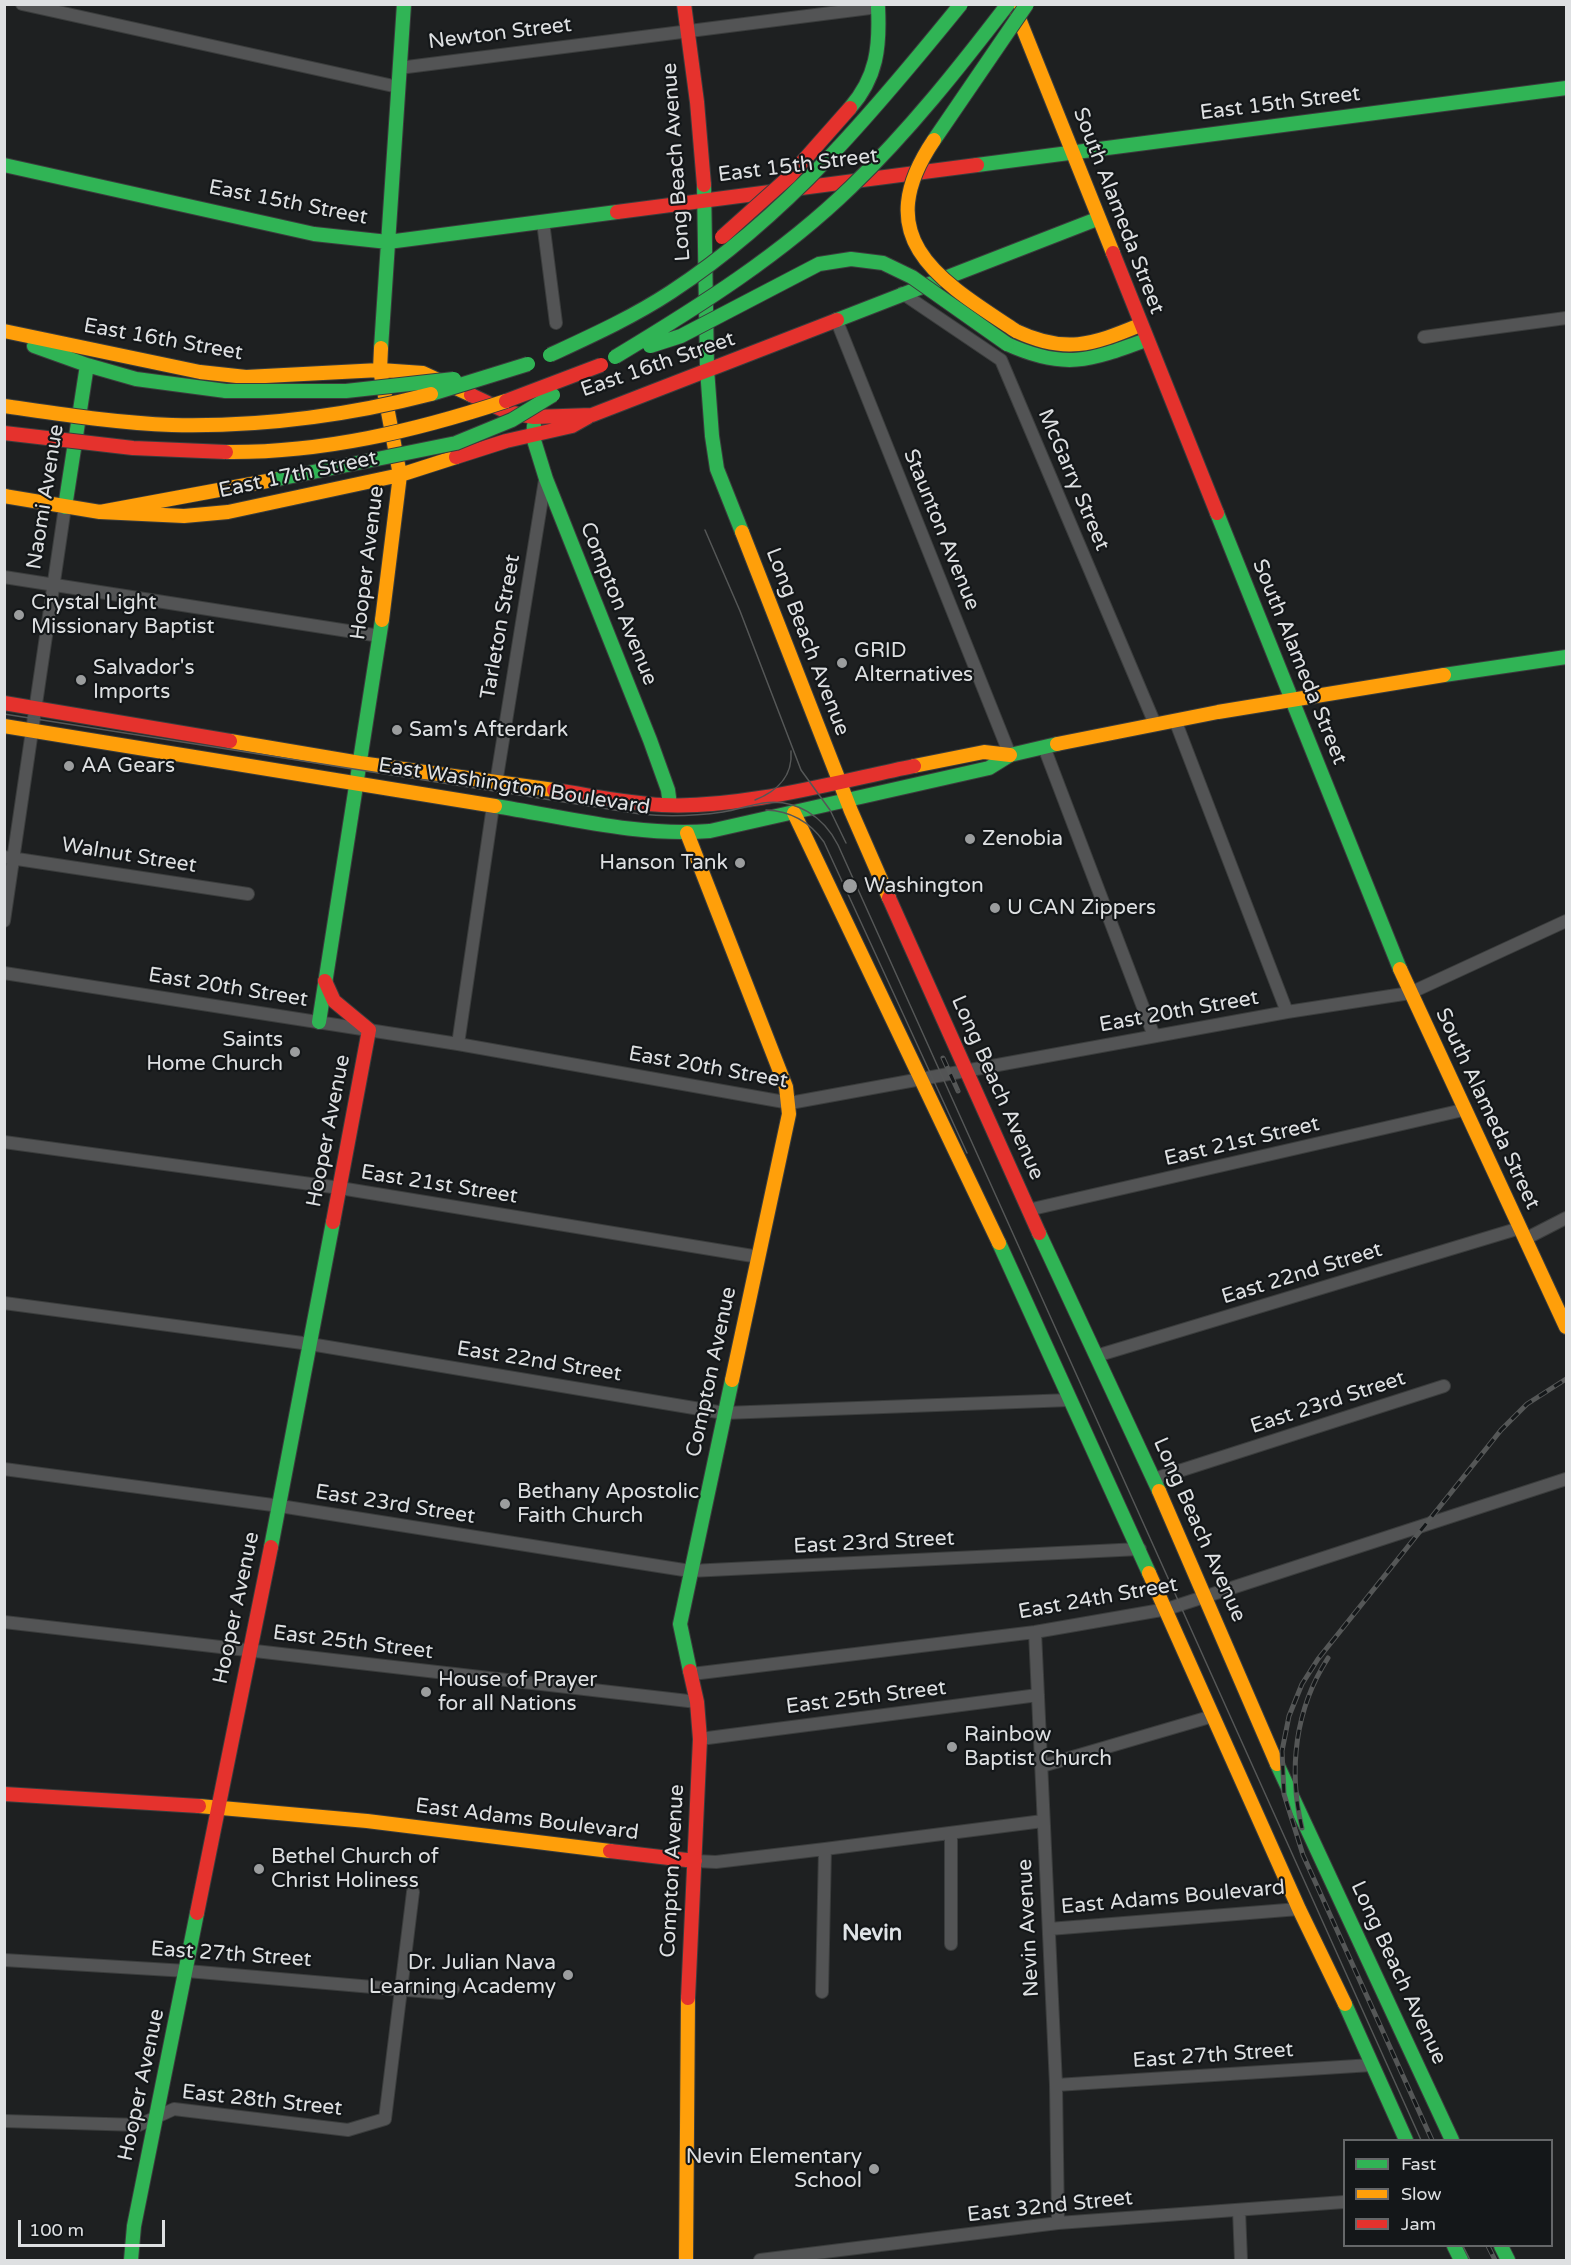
<!DOCTYPE html>
<style>
body{margin:0}
#map{position:relative;width:1571px;height:2265px;overflow:hidden;background:#1e2021;font-family:"Varela Round",sans-serif}
canvas{display:block}
.frame{position:absolute;inset:0;border:6px solid #dee0e2;pointer-events:none}
.legend{position:absolute;left:1343px;top:2139px;width:210px;height:108px;box-sizing:border-box;background:#141719;border:2px solid #656769;margin:0;padding:8px 10px;list-style:none;font-size:18px;color:#dee0e2}
.legend li{display:flex;align-items:center;gap:12px;height:30px}
.legend b{width:30px;border:2px solid #656769}
.scale{position:absolute;left:18px;top:2220px;width:147px;height:27px;box-sizing:border-box;border:3px solid #dee0e2;border-top:0;padding-left:8px;font-size:18px;line-height:21px;white-space:nowrap;color:#dee0e2;-webkit-text-stroke:4px #141719;paint-order:stroke}
</style>
<div id="map">
<canvas width="1571" height="2265"></canvas>
<div class="frame"></div>
<ul class="legend">
<li><b style="height:8px;background:#30b455"></b>Fast</li>
<li><b style="height:8px;background:#ff9f0a"></b>Slow</li>
<li><b style="height:8px;background:#e5322d"></b>Jam</li>
</ul>
<div class="scale">100 m</div>
</div>
<script>
const c = document.querySelector('canvas').getContext('2d');
c.lineJoin = 'round';
function strokePath(path, color, width, dash) { c.strokeStyle = color; c.lineWidth = width; c.lineCap = dash ? 'butt' : 'round'; c.setLineDash(dash || []); c.stroke(path); }
function drawText(font, color, halo, rows, align = 'center') {
  c.font = font + ' "Varela Round",sans-serif'; c.lineWidth = 4.5; c.setLineDash([]); c.textBaseline = 'middle'; c.strokeStyle = halo; c.fillStyle = color; for (const [text, x, y, turn = 0] of rows) {
    c.save(); c.translate(x, y); c.rotate((+turn || 0) * Math.PI / 180); c.textAlign = isNaN(turn) ? turn : align; if (halo) c.strokeText(text, 0, 0); c.fillText(text, 0, 0); c.restore();
  }
}
const street = new Path2D(`
 M22,4L398,87
 M399,68L878,7
 M543,222L556,323
 M902,293L1001,360L1155,724
 M836,319L1010,755
 M1424,337L1566,318
 M4,577L380,636
 M1175,720L1287,1012
 M1044,747L1154,1036
 M496,783L545,480
 M4,857L248,894
 M4,921L65,507
 M4,973L458,1044L790,1103L1287,1012L1410,993L1566,921
 M458,1044L493,806
 M4,1142L340,1188L759,1257
 M1028,1210L1463,1110
 M1525,1239L1566,1218
 M4,1303L310,1344L724,1413L1070,1400
 M1096,1356L1520,1228
 M4,1469L280,1506L690,1571L1140,1549
 M1154,1479L1444,1386
 M4,1622L697,1702
 M1035,1632L1056,2085L1058,2223
 M692,1674L1035,1632L1167,1609L1566,1479
 M700,1739L1038,1695
 M1042,1766L1213,1716
 M951,1833V1944
 M695,1861L716,1862L825,1849L1043,1821
 M1049,1929L1299,1909
 M4,1960L187,1971L442,1993L453,1989
 M822,1992L825,1849
 M1056,2085L1372,2065
 M4,2121L139,2125L174,2109L348,2130L385,2119L413,1892
 M1239,2210L1241,2260
 M760,2260L1058,2223L1344,2202`);
const fast = new Path2D(`
 M850,108C877,77 880,47 878,7
 M4,165L314,234L388,242L617,212
 M977,165L1566,88
 M704,185L707,369L712,436L717,469L742,532
 M837,320L1097,219
 M1007,344C1064,370 1089,361 1146,340
 M34,346L87,365L65,507
 M381,348L404,4
 M87,365L136,379L226,391
 M534,426L533,437L546,479L650,740L668,790L670,805
 M1217,513L1400,969
 M1444,675L1566,657
 M495,806C565,817 639,837 710,831L989,768L1010,755L1057,744
 M319,1022L382,620
 M1039,1233L1159,1491
 M999,1243L1149,1573
 M271,1547L333,1222
 M690,1671L680,1624L732,1380
 M1277,1764L1452,2140
 M1345,2004L1406,2140
 M1454,2246L1461,2260
 M1501,2246L1508,2260
 M131,2260L134,2226L197,1913`);
const slow = new Path2D(`
 M1014,6L1113,253
 M4,331L200,372L246,377L380,370L423,373L471,395
 M1016,331C1065,354 1092,345 1140,325
 M381,348L380,370L400,475L382,620
 M4,496L100,512L184,516L228,512L400,475L456,457
 M4,496H6
 M100,512L278,479
 M742,532L851,811L889,898
 M4,726L495,806
 M230,741L360,763L554,790
 M1057,744L1218,712L1444,675
 M914,766L984,752L1010,755
 M794,813L999,1243
 M687,833L786,1087L789,1114L732,1380
 M1400,969L1566,1327
 M1159,1491L1277,1764
 M1149,1573L1299,1909L1345,2004
 M199,1806L367,1821L610,1851
 M686,2260L688,1998`);
const jam = new Path2D(`
 M684,4L697,102L704,185
 M617,212L977,165
 M1113,253L1217,513
 M471,395L507,412L534,417L592,415L837,320
 M456,457L506,441L572,426L588,417
 M4,703L230,741
 M554,790C589,795 626,803 662,805C741,809 836,782 914,766
 M889,898L1039,1233
 M325,981L334,1001L369,1030L333,1222
 M4,1794L199,1806
 M610,1851L695,1861
 M197,1913L271,1547
 M688,1998L700,1739L697,1702L690,1671`);
strokePath(street, '#3b3d3d', 14);
strokePath(fast, '#3b3d3d', 16);
strokePath(slow, '#3b3d3d', 16);
strokePath(jam, '#3b3d3d', 16);
strokePath(street, '#535455', 12);
strokePath(fast, '#30b455', 14);
strokePath(slow, '#ff9f0a', 14);
strokePath(jam, '#e5322d', 14);
strokePath(new Path2D(`
 M705,530L740,611L801,770L830,810L846,843
 M4,714L640,814C667,817 695,816 723,812C736,810 750,805 763,803C796,798 824,817 838,845L1421,2140
 M755,800C777,791 793,777 791,751
 M766,810C791,811 810,822 824,842L967,1153
 M1463,2246L1470,2260`), '#555757', 1.5);
const rail = new Path2D(`
 M943,1058L958,1091
 M1302,1828C1288,1770 1295,1709 1328,1658
 M1432,2140L1303,1855L1284,1794L1282,1751L1289,1716L1302,1684L1318,1659L1501,1430L1527,1404L1566,1379
 M1488,2246L1495,2260`);
strokePath(rail, '#555757', 5);
strokePath(rail, '#141719', 3, [9]);
const fastBridge = new Path2D(`
 M934,140L1027,4
 M650,346L681,336L819,264L851,259L883,263L912,277L1007,344
 M550,355C591,336 633,317 671,292C787,216 875,110 961,4
 M615,357C698,307 781,255 851,187C909,131 959,68 1008,4
 M226,391H346L454,379
 M431,394L528,364
 M278,479L456,443L512,420L553,395`);
const slowBridge = new Path2D(`
 M934,140C867,239 940,281 1016,331
 M4,406C60,414 116,423 172,425C260,427 346,416 431,394
 M226,452C322,453 415,431 506,401`);
const jamBridge = new Path2D(`
 M722,237L789,177L850,108
 M506,401L601,365
 M4,433L133,448L226,452`);
strokePath(fastBridge, '#3b3d3d', 16, []);
strokePath(slowBridge, '#3b3d3d', 16, []);
strokePath(jamBridge, '#3b3d3d', 16, []);
strokePath(fastBridge, '#30b455', 14);
strokePath(slowBridge, '#ff9f0a', 14);
strokePath(jamBridge, '#e5322d', 14);
for (const [x, y, r, color] of [
 [19,615,6,"#9b9d9e"],
 [842,663,6,"#9b9d9e"],
 [81,680,6,"#9b9d9e"],
 [397,730,6,"#9b9d9e"],
 [69,766,6,"#9b9d9e"],
 [970,839,6,"#9b9d9e"],
 [740,863,6,"#9b9d9e"],
 [850,886,8,"#9b9d9e"],
 [995,908,6,"#9b9d9e"],
 [295,1052,6,"#9b9d9e"],
 [505,1504,6,"#9b9d9e"],
 [426,1692,6,"#9b9d9e"],
 [952,1747,6,"#9b9d9e"],
 [259,1869,6,"#9b9d9e"],
 [568,1975,6,"#9b9d9e"],
 [874,2169,6,"#9b9d9e"]
]) { const dot = new Path2D(); dot.arc(x, y, r, 0, 2 * Math.PI); c.fillStyle = color; c.fill(dot); strokePath(dot, '#141719', 2); }
drawText('21px', '#dee0e2', '#141719', [
 ["Newton Street",500,34,-7],
 ["East 15th Street",1280,104,-7],
 ["Long Beach Avenue",677,162,-94],
 ["East 15th Street",798,166,-7],
 ["East 15th Street",288,203,11],
 ["South Alameda Street",1118,211,69],
 ["East 16th Street",163,340,10],
 ["East 16th Street",658,365,-19],
 ["East 17th Street",298,475,-12],
 ["McGarry Street",1073,480,67],
 ["Naomi Avenue",46,497,-81],
 ["Staunton Avenue",941,530,68],
 ["Hooper Avenue",368,563,-83],
 ["Compton Avenue",618,604,68],
 ["Tarleton Street",501,627,-80],
 ["Long Beach Avenue",807,642,69],
 ["South Alameda Street",1299,662,68],
 ["East Washington Boulevard",514,787,9],
 ["Walnut Street",129,856,9],
 ["East 20th Street",228,988,9],
 ["East 20th Street",1179,1012,-10],
 ["East 20th Street",708,1068,10],
 ["Long Beach Avenue",997,1088,66],
 ["South Alameda Street",1487,1109,65],
 ["Hooper Avenue",329,1131,-79],
 ["East 21st Street",1242,1142,-13],
 ["East 21st Street",439,1185,9],
 ["East 22nd Street",1302,1274,-17],
 ["East 22nd Street",539,1362,9],
 ["Compton Avenue",712,1372,-78],
 ["East 23rd Street",1328,1403,-18],
 ["East 23rd Street",395,1505,9],
 ["Long Beach Avenue",1199,1530,66],
 ["East 23rd Street",874,1543,-3],
 ["East 24th Street",1098,1599,-10],
 ["Hooper Avenue",237,1608,-78],
 ["East 25th Street",353,1643,7],
 ["East 25th Street",866,1698,-7],
 ["East Adams Boulevard",527,1820,7],
 ["Compton Avenue",673,1871,-87],
 ["East Adams Boulevard",1173,1898,-5],
 ["Nevin Avenue",1029,1928,-93],
 ["East 27th Street",231,1955,4],
 ["Long Beach Avenue",1398,1973,65],
 ["East 27th Street",1213,2056,-4],
 ["Hooper Avenue",142,2085,-78],
 ["East 28th Street",262,2101,6],
 ["East 32nd Street",1050,2207,-6]
]);
drawText('21px', '#dee0e2', '#141719', [
 ["Crystal Light",31,603],
 ["Missionary Baptist",31,627],
 ["GRID",854,651],
 ["Alternatives",854,675],
 ["Salvador's",93,668],
 ["Imports",93,692],
 ["Sam's Afterdark",409,730],
 ["AA Gears",81,766],
 ["Zenobia",982,839],
 ["Hanson Tank",728,863,"right"],
 ["Washington",864,886],
 ["U CAN Zippers",1007,908],
 ["Saints",283,1040,"right"],
 ["Home Church",283,1064,"right"],
 ["Bethany Apostolic",517,1492],
 ["Faith Church",517,1516],
 ["House of Prayer",438,1680],
 ["for all Nations",438,1704],
 ["Rainbow",964,1735],
 ["Baptist Church",964,1759],
 ["Bethel Church of",271,1857],
 ["Christ Holiness",271,1881],
 ["Dr. Julian Nava",556,1963,"right"],
 ["Learning Academy",556,1987,"right"],
 ["Nevin Elementary",862,2157,"right"],
 ["School",862,2181,"right"]
], 'left');
drawText('bold 22px', '#dfe3e6', '#141719', [
 ["Nevin",872,1934]
]);
</script>
